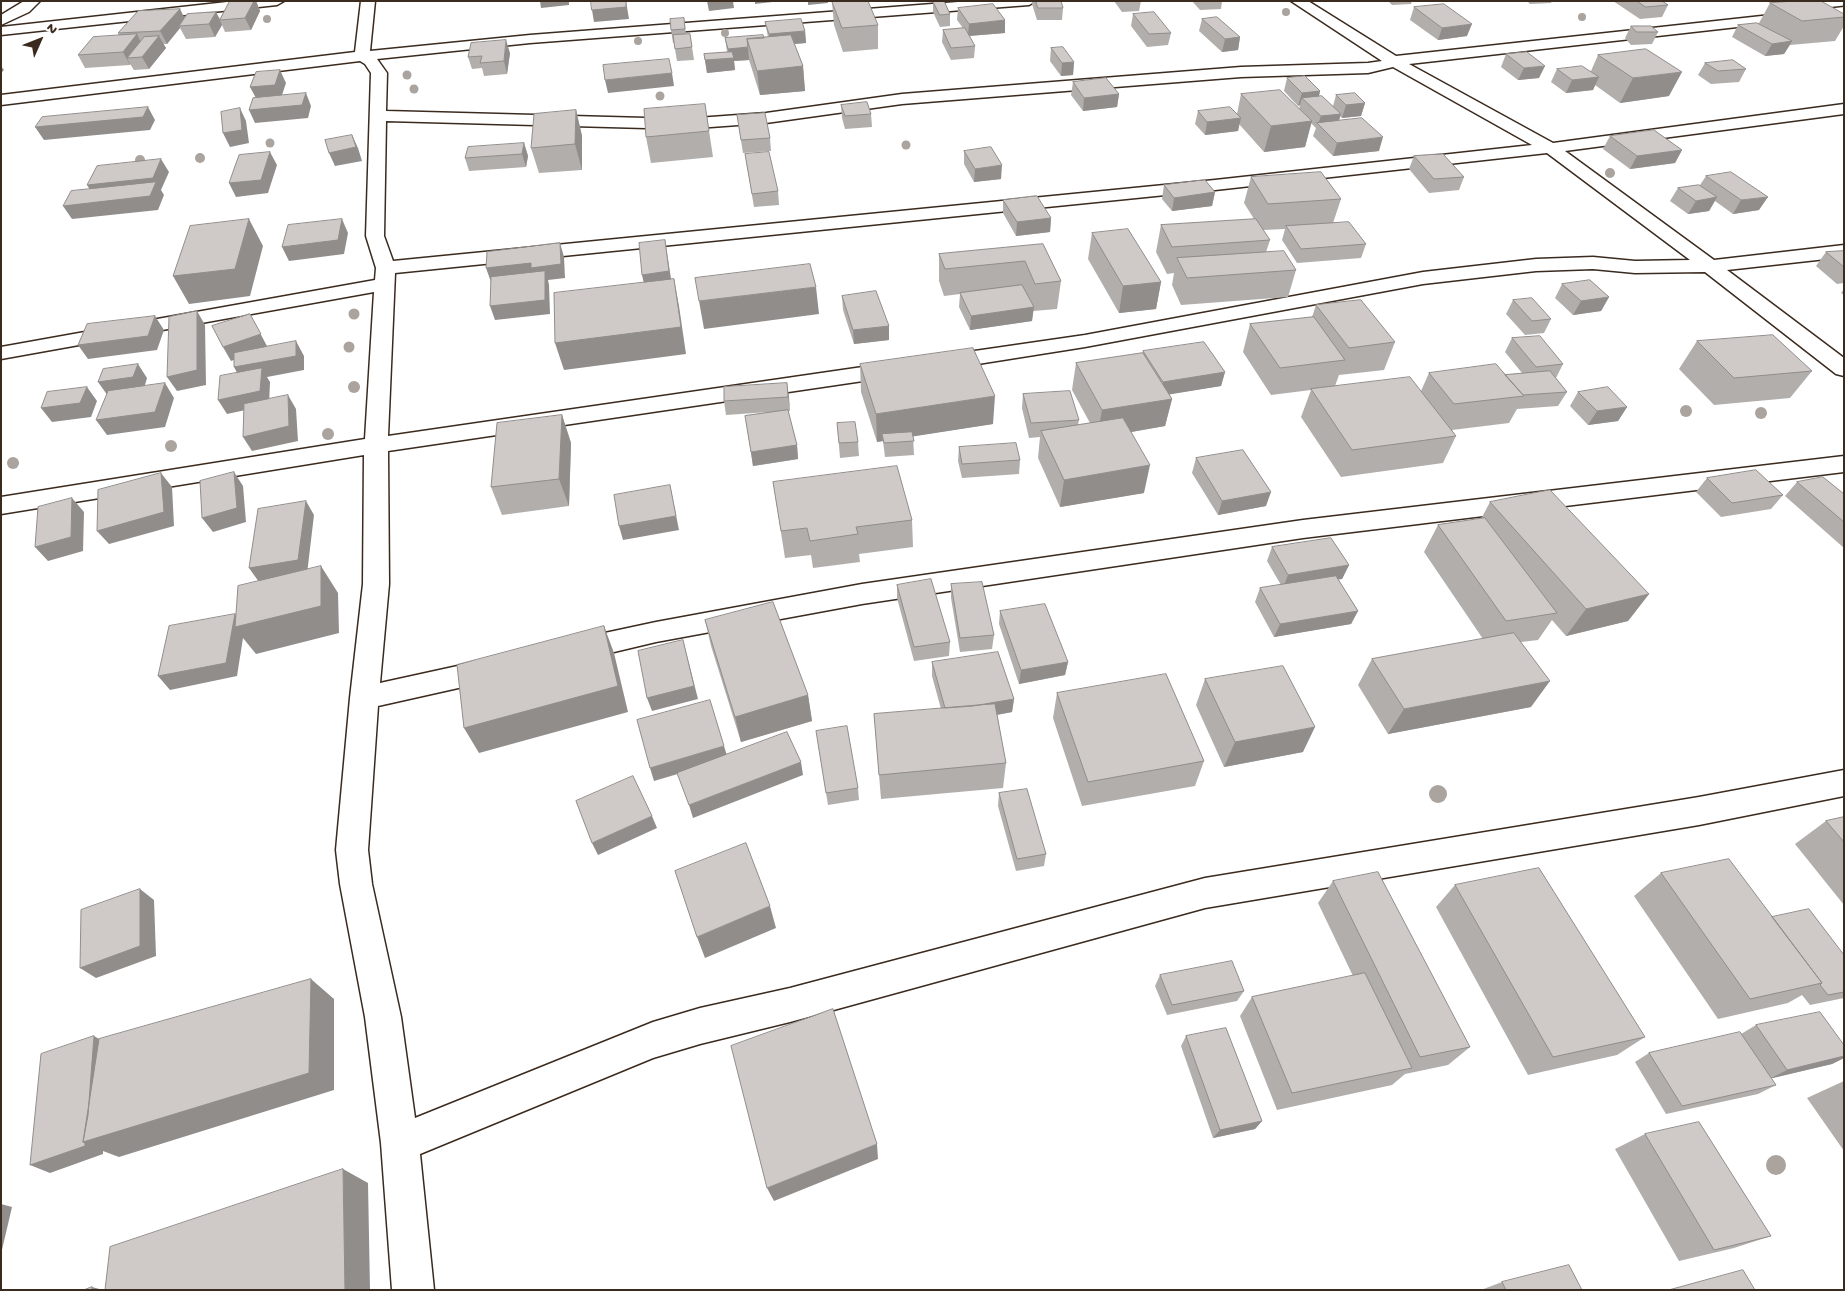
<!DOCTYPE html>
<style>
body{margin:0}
#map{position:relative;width:1845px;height:1291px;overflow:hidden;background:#fff;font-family:"Gochi Hand",sans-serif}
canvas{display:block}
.frame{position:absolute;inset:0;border:2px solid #3b2a1e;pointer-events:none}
.north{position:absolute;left:15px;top:15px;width:50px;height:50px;-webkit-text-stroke:4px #fff;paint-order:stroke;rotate:46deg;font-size:14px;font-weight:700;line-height:20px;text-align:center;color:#3b2a1e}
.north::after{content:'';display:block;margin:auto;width:18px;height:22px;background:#3b2a1e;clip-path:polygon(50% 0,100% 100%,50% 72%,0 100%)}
</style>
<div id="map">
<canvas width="1845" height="1291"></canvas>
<div class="frame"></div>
<div class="north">N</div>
</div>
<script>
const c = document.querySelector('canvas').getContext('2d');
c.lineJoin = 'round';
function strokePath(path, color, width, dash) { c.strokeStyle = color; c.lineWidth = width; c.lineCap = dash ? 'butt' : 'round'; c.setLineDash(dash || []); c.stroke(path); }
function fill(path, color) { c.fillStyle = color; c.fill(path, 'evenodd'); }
const street = new Path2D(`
 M24,1H40L29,12L1,25V15Z
 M236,1H284L277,5L1,35V27Z
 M361,1H375L370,51L530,35L971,1H1036L1029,5L530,43L377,59L387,73L386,111L683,119L766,113L902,94L1241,67L1368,63L1382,61L1291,1H1308L1396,56L1844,7V15L1409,64L1553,143L1844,104V114L1565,151L1714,260L1844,245V257L1727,270L1844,358V376L1836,374L1705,272L1635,273L1593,269L1536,271L1423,284L1085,347L940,370L932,368L929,363L932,358L940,356L1085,335L1423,272L1536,259L1593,257L1635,261L1690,260L1547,153L1215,190L395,273L388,436L897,362L905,364L908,369L905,374L897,376L388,451L389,584L380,683L494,658L504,661L508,669L504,677L494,680L378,706L368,850L372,884L401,1017L415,1118L653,1022L700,1008L790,988L1205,878L1699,797L1844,770V796L1699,825L1205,908L790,1022L700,1044L653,1058L420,1154L434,1290H392L381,1143L365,1017L340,884L336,850L350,698L363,584L364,455L1,514V497L365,439L374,292L1,359V347L375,280L376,268L366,236L371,73L365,64L360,61L1,105V95L355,52ZM1393,67L1532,145L1215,180L393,261L384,236L386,121L683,129L766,123L902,104L1241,77L1368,73Z
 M1844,456V472L1303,538L862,604L656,642L572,662L562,659L558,651L562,643L572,640L656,622L862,584L1303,520Z`);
strokePath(street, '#3b2a1e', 3);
fill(street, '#fff');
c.fillStyle = '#aaa39e';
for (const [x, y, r] of [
 [1286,12,4],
 [1582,17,4],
 [267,19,4],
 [725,33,4],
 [638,41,4],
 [407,75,4.5],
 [414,89,4.5],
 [660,96,4.5],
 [270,143,4.5],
 [906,145,4.5],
 [200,158,5],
 [140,160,5],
 [1610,173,5],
 [354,314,5.5],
 [349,347,5.5],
 [354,387,6],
 [1686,411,6],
 [1761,413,6],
 [328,434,6],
 [171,446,6],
 [13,463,6],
 [1438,794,9],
 [1776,1165,10]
]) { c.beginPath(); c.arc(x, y, r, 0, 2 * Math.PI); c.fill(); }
fill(new Path2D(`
 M230,1H256L260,11L251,30L225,32L222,25L215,37L186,39L180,28L167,44H163L166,48L149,69L134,70L130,64V65L85,68L78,55L119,35L118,33L180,9L184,18L216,12L220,19Z
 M933,1H944L950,14V26L940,27L933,12Z
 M1032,1H1061L1063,8L1062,20H1037L1032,4Z
 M1114,1H1141L1139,11L1122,12Z
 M1192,1H1222L1221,9L1200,10Z
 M1388,1H1412L1411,4L1392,5Z
 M1527,1H1552L1551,3L1530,4Z
 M1613,1H1662L1668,5L1662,17L1640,19Z
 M832,2L878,25V49L843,52L834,25Z
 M1770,3L1844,14V26L1835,41L1790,45L1784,54L1765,56L1732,37L1738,25L1759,23Z
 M1414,7L1467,36L1438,40L1410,20Z
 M958,8L1005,33L969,36L975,46L974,58L951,60L942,42L943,30L963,28L957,20Z
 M1133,14L1171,33L1168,45L1147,47L1131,26Z
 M684,18L686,34H690L694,60L677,61L674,43H673L671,30Z
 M1202,19L1240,37L1238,50L1222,52L1199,31Z
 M765,22L805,31L806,43L794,44L803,66L805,91L760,95L750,63L749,60L734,61L735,70L707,73L704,54L727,52L725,38L768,37Z
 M1631,26L1658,32L1652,44L1631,45L1625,38Z
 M1051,48L1074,62L1073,75L1061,76L1050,61Z
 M510,53L507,74L484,76L482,68L472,69L468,57Z
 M1506,54L1539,78L1518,80L1501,67Z
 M1598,55L1669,96L1620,103L1595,85L1593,90L1566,93L1551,82L1557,69L1591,71Z
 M1705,63L1746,69L1739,82L1711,84L1698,75Z
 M1287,78L1320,91L1319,96L1333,106L1336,95L1365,103L1361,116L1342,118L1340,116L1339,120L1379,151L1333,156L1313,136L1316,128L1311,123L1305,147L1264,152L1239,124L1238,131L1205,135L1195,124L1198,111L1237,114L1241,94L1299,109L1300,105L1298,106L1284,91Z
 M1073,82L1119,94L1117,107L1083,111L1071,95Z
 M705,104L713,157L651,163L646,137Z
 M841,105L871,114L872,127L845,129L842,118Z
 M576,110L582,136V170L539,173L531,148Z
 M737,115L770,138L771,151L743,153Z
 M1610,136L1682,150L1675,163L1630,169L1603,149Z
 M524,143L528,156L526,167L469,171L465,158Z
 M964,151L1001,179L974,182L964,164Z
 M745,154L778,191L779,205L754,207Z
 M1414,156L1464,177L1459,190L1429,193L1409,169Z
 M1706,176L1759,210L1733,214L1715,201L1709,211L1688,214L1670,201L1678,188L1700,185Z
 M1251,177L1341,199L1333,223L1366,244L1361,258L1297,263L1282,240L1285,229L1263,230L1270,240L1266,252L1296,270L1288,297L1181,305L1172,285L1174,273L1167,274L1156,252L1161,225L1254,219L1244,203Z
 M1164,185L1215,192L1212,206L1172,211L1162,199Z
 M1003,200L1051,218L1050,232L1016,236L1003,213Z
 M1092,233L1161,282L1156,309L1119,313L1088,259Z
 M1043,244L1061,281L1057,309L1033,311L1032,321L970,330L959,307L960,294L944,296L939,281V254Z
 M1844,251V283L1837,284L1816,266L1826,252Z
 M1562,284L1609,297L1601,311L1573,315L1555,298Z
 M1844,289V295L1841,293Z
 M842,296L889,326V340L854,344L843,310Z
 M1513,300L1551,319L1544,333L1525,335L1506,314Z
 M1316,305L1395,342L1384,370L1339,375L1335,386L1421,391L1429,373L1505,375L1522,373L1505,352L1512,338L1563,364L1556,378L1567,392L1558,406L1517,409L1509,423L1452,430L1456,436L1443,463L1341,477L1301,417L1311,390L1271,395L1243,352L1250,324L1312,317Z
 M1697,341L1812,371L1790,398L1714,405L1679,369Z
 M1143,351L1225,372L1221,386L1169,394L1172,399L1165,426L1131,432L1144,493L1060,507L1038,458L1040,437L1029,438L1022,408L1023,394L1079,420L1078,425L1090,423L1072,390L1076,363L1143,353Z
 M860,364L993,424L913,436L914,455L885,457L883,441L877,442L861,392Z
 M787,383L790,411H788L797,445L798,459L753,466L745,416L769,412L726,415L724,401Z
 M1578,392L1627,407L1618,421L1588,425L1570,406Z
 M562,415L571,443L569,506L502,515L491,487Z
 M837,423L858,442L859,456L840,458Z
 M959,447L1020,460L1019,474L962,478L958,461Z
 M1196,458L1266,506L1218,515L1192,473Z
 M1707,478L1783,495L1771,509L1721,517L1696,492Z
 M773,482L912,520L913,547L859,554L860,562L813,568L811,555L785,558Z
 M1797,482L1844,494V548L1785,496Z
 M1490,502L1649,594L1628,621L1566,636L1552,620L1538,640L1521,642L1531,707L1388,734L1358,685L1372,659L1483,639L1424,552L1438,525L1481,519Z
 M1272,547L1349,565L1342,579H1338L1358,611L1351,624L1274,637L1255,602L1260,588L1281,585L1267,561Z
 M951,584L994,635L992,649L960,652L951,598Z
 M897,585L950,642L949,656L914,661L897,598Z
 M1000,611L1068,662L1065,675L1019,684L999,624Z
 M705,620L808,695L812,721L741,742L711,646Z
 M932,662L1014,699L1012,712L997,715L1006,763L1003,788L881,799L874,714L941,709L932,676Z
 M1205,679L1303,752L1224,767L1196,705Z
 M1057,693L1204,761L1195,786L1082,806L1053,718Z
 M818,744L858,788L859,800L828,805Z
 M999,793L1046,854L1044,866L1016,871L998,806Z
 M1844,817V905L1795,844L1826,821Z
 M1661,873L1772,917L1844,955V998L1810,1005L1802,995L1788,1003L1718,1019L1634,896Z
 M1333,881L1470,1047L1448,1065L1405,1074L1392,1085L1277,1110L1240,1016L1252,997L1353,976L1318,903Z
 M1455,885L1645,1037L1617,1055L1528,1075L1436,907Z
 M1160,975L1244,991L1237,1001L1167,1015L1155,986Z
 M1756,1025L1844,1045V1058L1832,1064L1771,1078L1776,1085L1758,1094L1666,1114L1635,1062L1649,1053L1741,1034Z
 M1186,1036L1262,1121L1255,1129L1213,1138L1181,1046Z
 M1844,1081V1151L1807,1098Z
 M1645,1134L1771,1236L1734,1248L1679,1261L1615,1149Z
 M1502,1282L1582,1290H1481Z`), '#b2aeab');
fill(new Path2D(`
 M254,1H256L260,11L251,30L245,18Z
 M540,1H569V5L541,8Z
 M626,1L629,19L594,22L592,10Z
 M707,1H733L734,8L709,11Z
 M755,1H781L755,4Z
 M808,1H828V3L808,5Z
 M180,9L186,21L179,26L180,28L167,44L160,31Z
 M216,12L222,25L215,37L209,24Z
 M1005,20V33L968,36L969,24Z
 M1472,24L1467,36L1438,40L1442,28Z
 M805,31L806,43L770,46L769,34Z
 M137,34L143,47L127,58L130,64V65L123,52Z
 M159,36L166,48L149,69L142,57Z
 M1240,37L1238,50L1222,52L1225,39Z
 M506,40L510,53L507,74L504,61Z
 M1792,41L1784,54L1765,56L1772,44Z
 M748,47L749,60L734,61L735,70L707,73L705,60L729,58L728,49Z
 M1074,62L1073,75L1061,76L1062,63Z
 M1,66L4,70L1,73Z
 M803,66L805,91L760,95L757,71Z
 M1545,66L1539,78L1518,80L1524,68Z
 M280,70L286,83L281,98L257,100L250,87Z
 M1682,72L1669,96L1620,103L1633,78Z
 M672,73L674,86L608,93L605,80Z
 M1599,77L1593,90L1566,93L1572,80Z
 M1320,91L1317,104L1302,98L1300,105L1298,106L1302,93Z
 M306,93L311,106L308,118L255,123L249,110Z
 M1119,94L1117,107L1083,111L1084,98Z
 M1365,103L1361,116L1342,118L1346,105Z
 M148,107L155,120L150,130L44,140L35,127Z
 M240,108L246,121L249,143L230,147L223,133Z
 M576,110L582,136V170L575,144Z
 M1341,114L1337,127L1318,124L1321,116Z
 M1241,118L1238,131L1205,135L1207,122Z
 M1312,121L1305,147L1264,152L1271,126Z
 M352,135L358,148L362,161L335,166L329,153Z
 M1383,137L1379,151L1333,156L1337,143Z
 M524,143L528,156L526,167L522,154Z
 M1682,150L1675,163L1630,169L1637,156Z
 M270,152L277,165L268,193L236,197L229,183Z
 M161,159L169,172L161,190L164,195L158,210L72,219L63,206L96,199L87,185Z
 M1002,165L1001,179L974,182L975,169Z
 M1215,192L1212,206L1172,211L1174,198Z
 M1717,197L1709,211L1688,214L1696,201Z
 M1768,197L1759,210L1733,214L1741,200Z
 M1051,218L1050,232L1016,236L1017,222Z
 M249,219L263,246L250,296L189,304L173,276Z
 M342,219L348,233L344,254L289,261L282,247Z
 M665,240L672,285L645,288L642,275Z
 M560,243L564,257L565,278L548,280L549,285L550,314L495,320L490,306L534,277L491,282L486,268Z
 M674,279L679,306L686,354L564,370L555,343Z
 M1161,282L1156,309L1119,313L1123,286Z
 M816,287L819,314L704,329L699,301Z
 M1609,297L1601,311L1573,315L1581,301Z
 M1034,307L1032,321L970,330L971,316Z
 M197,311L205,325L206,385L177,391L167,377Z
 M250,314L268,348L231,361L223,347Z
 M155,316L164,330L157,350L88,359L78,345Z
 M889,326V340L854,344L853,330Z
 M296,341L304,356V370L267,377L270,382L269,405L227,414L218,400L242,382L234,367Z
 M138,364L147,378L143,392L108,396L98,382Z
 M1225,372L1221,386L1160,396L1163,382Z
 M165,383L174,398L165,427L107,435L96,420Z
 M787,383L789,397L790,411L788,397Z
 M87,387L97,401L91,417L52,422L41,408Z
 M288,395L296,409L298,441L252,451L243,437Z
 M995,396L993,424L884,441L882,434L883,441L877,442L876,414Z
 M1172,399L1165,426L1097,438L1102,410Z
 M1627,407L1618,421L1588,425L1597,411Z
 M562,415L571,443L569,506L559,479Z
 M797,445L798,459L753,466L751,452Z
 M1150,465L1144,493L1060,507L1064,480Z
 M234,472L243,486L246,522L213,532L202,518Z
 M161,473L172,487L174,526L109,544L97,531Z
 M670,485L679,530L623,540L619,526Z
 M1271,492L1266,506L1218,515L1222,501Z
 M72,498L84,512L83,551L48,561L35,547Z
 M306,501L314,515L307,574L259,582L249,568Z
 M1349,565L1342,579L1283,588L1288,575Z
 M321,566L338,593L339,633L256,654L243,638L237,676L170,690L158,676L235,614L244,625Z
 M1649,594L1628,621L1566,636L1586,609Z
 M1358,611L1351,624L1274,637L1280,624Z
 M604,626L614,653L628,712L479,753L464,728Z
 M683,640L698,699L652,711L647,698Z
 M1068,662L1065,675L1019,684L1021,670Z
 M1550,681L1531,707L1388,734L1404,709Z
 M808,695L812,721L741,742L735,717Z
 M1014,699L1012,712L945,724L946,711Z
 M1315,727L1303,752L1224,767L1235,742Z
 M724,746L728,759L654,781L650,768Z
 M801,762L803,775L693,818L689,805Z
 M652,816L657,828L598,855L592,843Z
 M140,889L154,900L156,956L96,978L80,968Z
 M770,906L776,928L705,958L697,937Z
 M311,979L334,999V1090L119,1157L103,1151V1154L50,1173L30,1165L83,1142L94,1036L111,1046Z
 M1844,1056V1058L1832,1064L1769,1079L1787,1070Z
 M1262,1121L1255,1129L1213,1138L1220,1130Z
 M877,1144L878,1159L774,1201L767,1188Z
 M343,1169L368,1183L370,1290H344Z
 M1,1204L12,1207L1,1254Z
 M92,1287L103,1290H92Z`), '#918d8b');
const building = new Path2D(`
 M230,1H254L245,18L220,20Z
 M591,1H626V7L592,10Z
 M841,1H868L878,25L842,28L832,2Z
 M933,1H944L950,14L940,15Z
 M1036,1H1061L1063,8H1038Z
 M1637,1H1662L1668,5L1646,7Z
 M1794,1H1821L1844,14V17L1802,21L1770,3Z
 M993,4L1005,20L969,24L958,8Z
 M1444,4L1472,24L1442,28L1414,7Z
 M180,9L160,31L118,33L138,11Z
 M216,12L209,24L179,26L187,14Z
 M1154,12L1171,33L1149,34L1133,14Z
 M1217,17L1240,37L1225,39L1202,19Z
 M684,18L685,29L671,30L670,19Z
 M801,19L805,31L769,34L765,22Z
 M1757,23L1792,41L1772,44L1738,25Z
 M1631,26H1651L1658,32H1637Z
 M965,28L975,46L951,48L943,30Z
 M137,34L123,52L78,55L93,37Z
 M690,34L692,47L675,49L673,35Z
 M763,35L764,38L747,39L748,47L728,49L725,38Z
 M791,35L803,66L757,71L747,39Z
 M159,36L142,57L127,58L144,37Z
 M506,40L504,61L480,63L482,56L468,57L471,43Z
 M1063,47L1074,62L1062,63L1051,48Z
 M1646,49L1682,72L1633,78L1598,55Z
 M732,52L734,58L705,60L704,54Z
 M1527,52L1545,66L1524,68L1506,54Z
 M669,59L672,73L605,80L603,65Z
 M1733,60L1746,69L1718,71L1705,63Z
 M1582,66L1599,77L1572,80L1557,69Z
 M280,70L275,85L250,87L256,72Z
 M1305,76L1320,91L1302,93L1287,78Z
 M1106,78L1119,94L1084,98L1073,82Z
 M1280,90L1312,121L1271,126L1241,94Z
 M306,93L302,105L249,110L253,98Z
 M1355,93L1365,103L1346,105L1336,95Z
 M1322,96L1341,114L1321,116L1302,98Z
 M867,102L871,114L845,116L841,105Z
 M705,104L709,131L646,137L644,109Z
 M148,107L143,117L35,127L42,117Z
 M1230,107L1241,118L1207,122L1198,111Z
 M240,108L242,130L223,133L221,112Z
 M576,110L575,144L531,148L534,114Z
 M765,113L770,138L741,140L737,115Z
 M1362,118L1383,137L1337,143L1317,123Z
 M1654,130L1682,150L1637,156L1610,136Z
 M352,135L356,147L329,153L325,140Z
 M524,143L522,154L465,158L468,147Z
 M991,147L1002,165L975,169L964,151Z
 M270,152L261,180L229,183L239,155Z
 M769,152L778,191L752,194L745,154Z
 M1443,154L1464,177L1434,179L1414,156Z
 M161,159L153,178L87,185L97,166Z
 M1321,172L1341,199L1268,204L1251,177Z
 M1731,172L1768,197L1741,200L1706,176Z
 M1205,180L1215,192L1174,198L1164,185Z
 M156,182L150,196L63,206L71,191Z
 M1699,185L1717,197L1696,201L1678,188Z
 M1037,196L1051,218L1017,222L1003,200Z
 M249,219L235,269L173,276L190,226Z
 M342,219L338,240L282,247L288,225Z
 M1256,219L1270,240L1172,247L1161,225Z
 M1349,222L1366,244L1301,249L1286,226Z
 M1128,229L1161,282L1123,286L1092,233Z
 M665,240L669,271L642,275L639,243Z
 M560,243L561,264L531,268V263L486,268L487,252Z
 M1043,244L1061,281L1035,284L1025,261L945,269L939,254Z
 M1284,251L1296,270L1187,278L1177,258Z
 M1844,251V267L1826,252Z
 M810,264L816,287L699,301L695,278Z
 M545,271V300L490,306L491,277Z
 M674,279L681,327L555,343L554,293Z
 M1590,280L1609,297L1581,301L1562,284Z
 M1022,285L1034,307L971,316L960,293Z
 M876,291L889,326L853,330L842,296Z
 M1532,298L1551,319L1532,321L1513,300Z
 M1361,300L1395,342L1349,348L1316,305Z
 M197,311V370L167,377L169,317Z
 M250,314L261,334L223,347L212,326Z
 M155,316L148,336L78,345L87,324Z
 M1314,317L1345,360L1280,368L1250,324Z
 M1773,335L1812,371L1734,378L1697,341Z
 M1540,336L1563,364L1536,367L1512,338Z
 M296,341V356L234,367V353Z
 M1204,342L1225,372L1163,382L1143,351Z
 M973,348L995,396L876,414L860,364Z
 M1143,353L1172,399L1102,410L1076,363Z
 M138,364L133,377L98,382L103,369Z
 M1496,364L1524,396L1454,404L1429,373Z
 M262,368L260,391L218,400L220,376Z
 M1550,371L1567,392L1523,395L1505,375Z
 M1410,377L1456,436L1352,450L1311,389Z
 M165,383L155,412L96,420L108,391Z
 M787,383L788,397L724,401V387Z
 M87,387L80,403L41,408L47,392Z
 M1608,387L1627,407L1597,411L1578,392Z
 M1070,391L1079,420L1031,423L1023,394Z
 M288,395L289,426L243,437L244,404Z
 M788,410L797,445L751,452L745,416Z
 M562,415L559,479L491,487L497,423Z
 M1123,418L1150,465L1064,480L1041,431Z
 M855,422L858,442L839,443L837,423Z
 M912,432L914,441L884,443L882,434Z
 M1016,443L1020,460L962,464L959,447Z
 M1243,450L1271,492L1222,501L1196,458Z
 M897,466L912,520L856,527L858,534L810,541L807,528L781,531L773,482Z
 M1756,470L1783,495L1732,503L1707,478Z
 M234,472L237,508L202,518L200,481Z
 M161,473L164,512L97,531L98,490Z
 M1823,477L1844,494V522L1797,482Z
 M670,485L676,516L619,526L614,495Z
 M1550,490L1649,594L1586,609L1490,502Z
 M72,498L71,537L35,547L38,507Z
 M306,501L298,560L249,568L258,509Z
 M1485,518L1557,613L1506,621L1438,525Z
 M1331,538L1349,565L1288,575L1272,547Z
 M321,566V606L235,627L238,586Z
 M1336,576L1358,611L1280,624L1260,588Z
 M931,579L950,642L914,647L897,585Z
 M982,582L994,635L960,638L951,584Z
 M773,602L808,695L735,717L705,620Z
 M1045,604L1068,662L1021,670L1000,611Z
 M235,614L226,663L158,676L169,626Z
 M604,626L618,686L464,728L457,665Z
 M1514,633L1550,681L1404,709L1372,659Z
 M683,640L694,686L647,698L638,651Z
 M998,652L1014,699L973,706L945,708L932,662Z
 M1283,666L1315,727L1235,742L1205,679Z
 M1166,674L1204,761L1088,782L1057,693Z
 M710,700L724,746L650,768L637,720Z
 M995,704L1006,763L879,775L874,714Z
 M847,726L858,788L826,793L816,731Z
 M787,732L801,762L689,805L677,773Z
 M633,776L652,816L592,843L576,801Z
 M1027,789L1046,854L1017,859L999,793Z
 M1844,817V842L1826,821Z
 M746,843L770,906L697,937L675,871Z
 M1729,859L1822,983L1750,999L1661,873Z
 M1539,868L1645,1037L1553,1057L1455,885Z
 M1378,872L1470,1047L1420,1057L1333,881Z
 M140,889V946L80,968L81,910Z
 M1809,909L1844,955V992L1828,995L1820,985L1822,983L1772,917Z
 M1232,961L1244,991L1172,1005L1160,975Z
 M1365,973L1412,1068L1292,1093L1252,997Z
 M311,979L309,1073L83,1142L99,1039Z
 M833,1009L877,1144L767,1188L731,1046Z
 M1820,1012L1844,1045V1056L1787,1070L1756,1025Z
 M1226,1028L1262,1121L1220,1130L1186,1036Z
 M1740,1032L1776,1085L1682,1106L1649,1053Z
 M94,1036L88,1115L83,1142L85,1143V1146L30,1165L41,1054Z
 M1699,1122L1771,1236L1714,1250L1645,1134Z
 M343,1169L345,1290H105L110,1247Z
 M1569,1265L1582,1290H1506L1502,1282Z
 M1743,1270L1755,1290H1669Z
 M92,1287V1290H84Z`);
fill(building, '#cfcac7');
strokePath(building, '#918d8b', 1);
</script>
